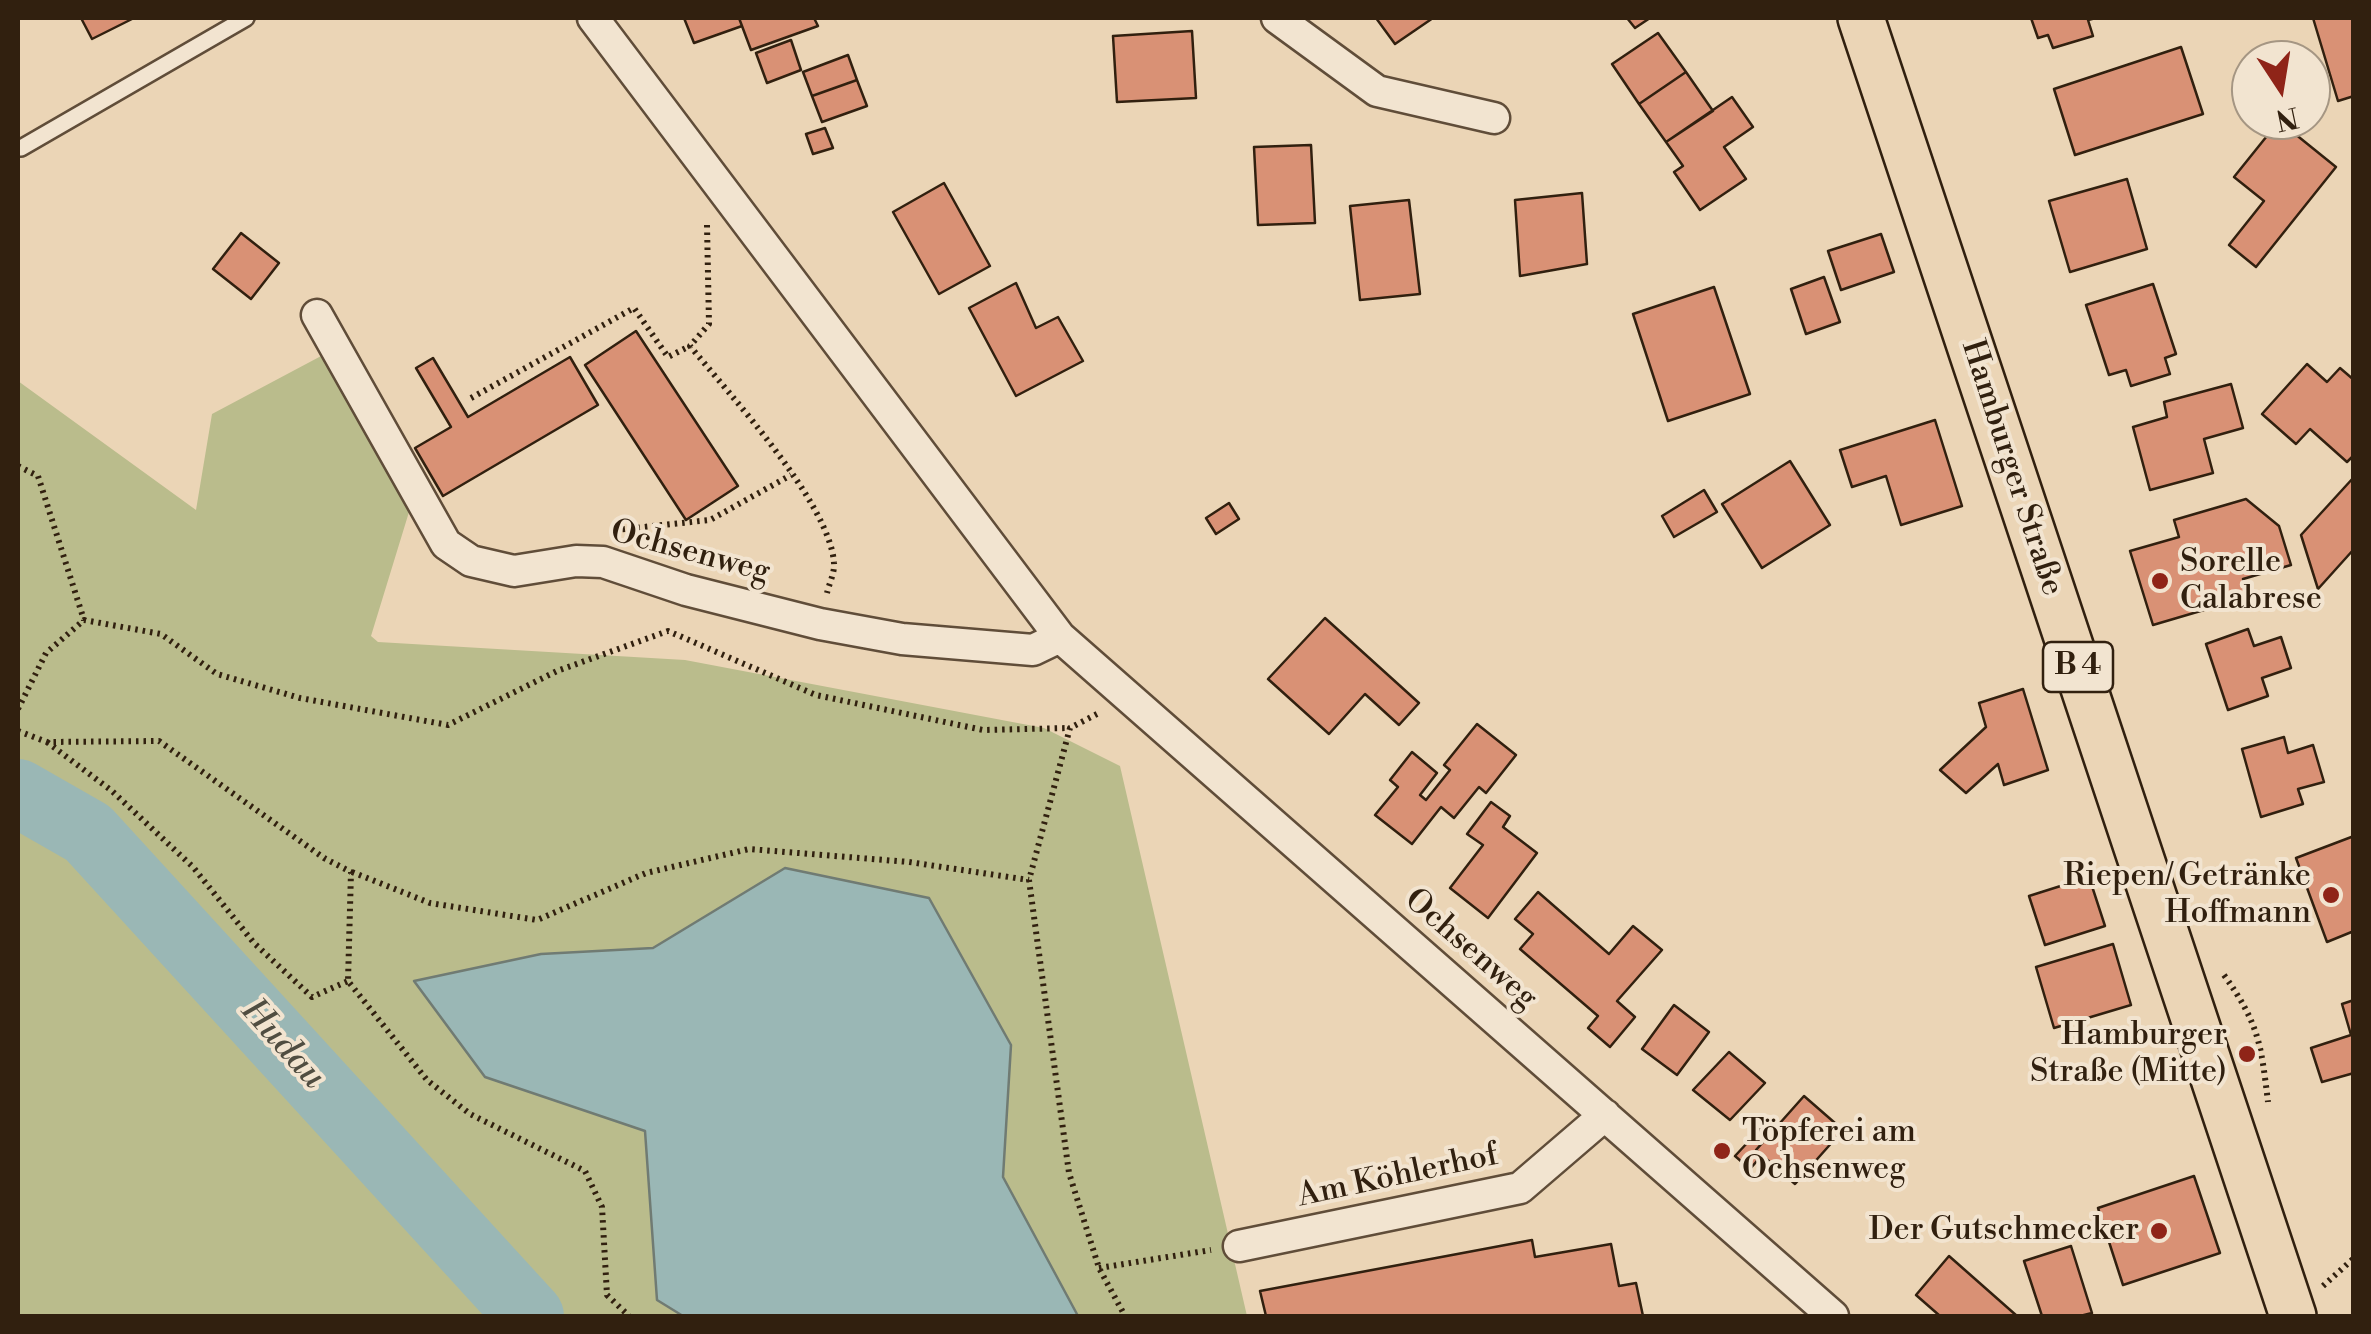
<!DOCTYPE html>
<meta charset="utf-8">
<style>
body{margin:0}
#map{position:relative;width:2371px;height:1334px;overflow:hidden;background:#ebd5b6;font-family:"Libre Bodoni",serif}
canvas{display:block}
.frame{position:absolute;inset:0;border:20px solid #31200f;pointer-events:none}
.north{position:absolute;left:2231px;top:40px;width:100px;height:100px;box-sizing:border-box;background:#f2e4d0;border:2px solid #a59683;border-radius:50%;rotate:168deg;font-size:28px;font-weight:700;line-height:40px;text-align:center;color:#31200f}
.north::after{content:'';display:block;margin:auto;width:35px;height:45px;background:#8f2418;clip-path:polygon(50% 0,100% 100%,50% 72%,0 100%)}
</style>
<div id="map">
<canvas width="2371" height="1334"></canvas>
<div class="frame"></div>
<div class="north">N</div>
</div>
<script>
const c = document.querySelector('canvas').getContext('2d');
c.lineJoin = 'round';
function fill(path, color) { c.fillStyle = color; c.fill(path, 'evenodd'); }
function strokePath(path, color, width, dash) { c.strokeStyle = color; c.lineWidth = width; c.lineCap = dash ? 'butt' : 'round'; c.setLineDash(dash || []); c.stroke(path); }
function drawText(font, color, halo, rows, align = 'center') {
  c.font = font + ' "Libre Bodoni",serif'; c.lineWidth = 8; c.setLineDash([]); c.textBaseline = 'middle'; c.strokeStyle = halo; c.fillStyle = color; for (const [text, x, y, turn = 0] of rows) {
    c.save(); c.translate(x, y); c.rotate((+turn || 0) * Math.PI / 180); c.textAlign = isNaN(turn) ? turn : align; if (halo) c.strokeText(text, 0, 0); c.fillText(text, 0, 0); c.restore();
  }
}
fill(new Path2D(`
 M323,355L409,512L371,636L378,642L685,660L1044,728L1120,766L1247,1316H1078L1003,1177L1011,1045L785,869L653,948L541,954L486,1077L645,1131L657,1299L683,1316H18V381L196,510L212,414Z`), '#babc8c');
const water = new Path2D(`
 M785,868L929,898L1011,1045L1003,1177L1078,1316H683L657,1300L645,1131L485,1077L414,981L541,954L653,948Z`);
fill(water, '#9ab7b5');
strokePath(water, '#707b73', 2.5);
strokePath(new Path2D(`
 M18,793L88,833L530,1316`), '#9ab7b5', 68);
const building = new Path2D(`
 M81,18H134L92,39Z
 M684,18H739L742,26L694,43Z
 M739,18H814L818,26L751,50Z
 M1376,18H1433L1395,44Z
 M1627,18H1650L1635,28Z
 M2031,18H2096L2088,20L2093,36L2053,48L2048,35L2038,38Z
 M2313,18H2354V96L2338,101Z
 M1192,31L1196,98L1117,102L1113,36Z
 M1658,33L1686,72L1639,104L1612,64Z
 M791,40L801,70L767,83L756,53Z
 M2181,47L2203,114L2075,155L2054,89Z
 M848,55L857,80L812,96L803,72Z
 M1686,72L1713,111L1666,142L1639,104Z
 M857,80L867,106L822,122L812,96Z
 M1732,97L1753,127L1724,147L1746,179L1700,210L1674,172L1683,166L1666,142Z
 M2279,121L2336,167L2256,267L2229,245L2264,201L2234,177Z
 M825,128L833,148L813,154L806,134Z
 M1311,145L1315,223L1258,225L1254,147Z
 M2127,179L2147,249L2070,272L2049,201Z
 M944,183L990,266L939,294L893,212Z
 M1582,193L1587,264L1520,276L1515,200Z
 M1409,200L1420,294L1360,300L1350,206Z
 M241,233L279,263L251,299L213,269Z
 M1881,234L1894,272L1841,290L1828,251Z
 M1824,277L1840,322L1806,334L1791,289Z
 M1016,283L1036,328L1058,317L1083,361L1016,396L969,308Z
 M2153,284L2176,354L2165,358L2170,374L2131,386L2126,370L2109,375L2086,305Z
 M1714,287L1750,394L1668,421L1633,314Z
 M636,331L738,486L686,520L585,365Z
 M570,357L598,405L443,496L415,448L451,427L416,368L433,358L468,417Z
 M2307,364L2327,382L2340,368L2354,380V455L2347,462L2310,429L2296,444L2262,414Z
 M2231,384L2243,428L2204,439L2213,473L2150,490L2133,427L2167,417L2164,402Z
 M1935,420L1962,506L1901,525L1886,476L1852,487L1840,450Z
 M1790,461L1830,525L1762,568L1722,504Z
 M2354,477V549L2318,589L2301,535Z
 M1704,490L1717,512L1674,537L1662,516Z
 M2246,499L2279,526L2291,565L2243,579L2248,597L2153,625L2130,551L2179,537L2174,520Z
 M1229,503L1239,519L1216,534L1206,518Z
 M1325,618L1419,703L1399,725L1365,694L1329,734L1268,679Z
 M2248,629L2254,646L2281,637L2291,668L2262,678L2268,696L2228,710L2206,644Z
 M2023,689L2048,770L2004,785L1998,764L1966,793L1940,770L1986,727L1979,703Z
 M1477,724L1516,755L1486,793L1479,787L1454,818L1441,807L1412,844L1375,815L1398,787L1390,780L1412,752L1437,773L1420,795L1426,800L1450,770L1444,765Z
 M2284,737L2288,753L2313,745L2324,782L2298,789L2303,804L2261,817L2242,749Z
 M1491,802L1510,816L1503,827L1537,853L1488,918L1450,888L1483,845L1467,834Z
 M2354,836V931L2327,942L2296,858Z
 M2089,877L2105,926L2045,945L2029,896Z
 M1538,892L1609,954L1633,926L1662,950L1617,1001L1635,1017L1610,1047L1588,1028L1598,1016L1520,949L1533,934L1515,919Z
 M2113,944L2131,1005L2054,1028L2036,967Z
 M2354,1000V1073L2322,1082L2311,1048L2351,1035L2342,1004Z
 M1674,1005L1709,1032L1677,1075L1642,1049Z
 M1729,1052L1765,1083L1730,1120L1693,1090Z
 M1804,1096L1843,1130L1795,1184L1756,1150Z
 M1762,1127L1770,1134L1756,1150L1762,1155L1750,1169L1735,1156Z
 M2194,1176L2220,1253L2123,1285L2098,1208Z
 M1532,1240L1535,1257L1611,1244L1619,1286L1636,1283L1643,1316H1266L1260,1291Z
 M2071,1246L2092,1313L2080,1316H2042L2024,1261Z
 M1949,1256L2017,1316H1940L1916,1295Z`);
fill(building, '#d99175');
strokePath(building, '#31200f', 2.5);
const lane = new Path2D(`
 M21,148L246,18`);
const street = new Path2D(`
 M593,18L1060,637L1833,1316
 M1277,18L1377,91L1494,118
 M317,315L446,544L471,561L514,571L576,561L603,562L686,590L820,624L902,639L1033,650L1060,637
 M1239,1246L1520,1188L1605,1115`);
const primary = new Path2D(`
 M1861,18L2293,1316`);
strokePath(lane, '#604d39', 20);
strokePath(street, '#604d39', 35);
strokePath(primary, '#31200f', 50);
strokePath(new Path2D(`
 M707,225L709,324L690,346C729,394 830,503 834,563C835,572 829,584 827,593
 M471,398L634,308L668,357L690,346
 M18,466L38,476L84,620
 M615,530L710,520L791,475
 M18,709L46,653L84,620L161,634L217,674L300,698L448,725L557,671L668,631L816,695L983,730L1070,728
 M1097,714L1070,728L1029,880L1069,1173L1099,1268L1125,1316
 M18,731L47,742L159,741L324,858L351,872L348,981L427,1080L470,1114L585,1171L602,1207L607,1295L629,1316
 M47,742L112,791L193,867L254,943L312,997L348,981
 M352,872L430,903L537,920L646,873L749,849L909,862L1029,880
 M2224,975C2259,1024 2261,1044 2268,1102
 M1099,1268L1211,1250
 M2323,1286L2354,1258`), '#31200f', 6, [2.5, 5]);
strokePath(lane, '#f2e4d0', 15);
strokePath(street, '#f2e4d0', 30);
strokePath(primary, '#ebd5b6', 45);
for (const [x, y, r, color] of [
 [2160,581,10,"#8f2418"],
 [2331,895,10,"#8f2418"],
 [2247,1054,10,"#8f2418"],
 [1722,1151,10,"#8f2418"],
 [2159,1231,10,"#8f2418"]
]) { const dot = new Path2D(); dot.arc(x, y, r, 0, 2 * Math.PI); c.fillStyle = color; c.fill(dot); strokePath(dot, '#f2e4d0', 4); }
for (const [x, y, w] of [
 [2078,667,70]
]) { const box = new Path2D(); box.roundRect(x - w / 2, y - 25, w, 50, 8); c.fillStyle = '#f2e4d0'; c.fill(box); strokePath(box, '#31200f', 2.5); }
drawText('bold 30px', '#31200f', null, [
 ["B 4",2078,667]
]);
drawText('32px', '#31200f', '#f2e4d0', [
 ["Hamburger Straße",2011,468,72],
 ["Ochsenweg",690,553,15],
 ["Ochsenweg",1470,950,41],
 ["Am Köhlerhof",1398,1177,-12]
]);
drawText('32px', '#31200f', '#f2e4d0', [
 ["Sorelle",2180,563,"left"],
 ["Calabrese",2180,600,"left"],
 ["Riepen/ Getränke",2311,877],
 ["Hoffmann",2311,914],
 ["Hamburger",2227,1036],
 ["Straße (Mitte)",2227,1073],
 ["Töpferei am",1742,1133,"left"],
 ["Ochsenweg",1742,1170,"left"],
 ["Der Gutschmecker",2139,1231]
], 'right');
drawText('italic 35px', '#504d41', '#f2e4d0', [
 ["Hudau",282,1045,48]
]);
</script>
